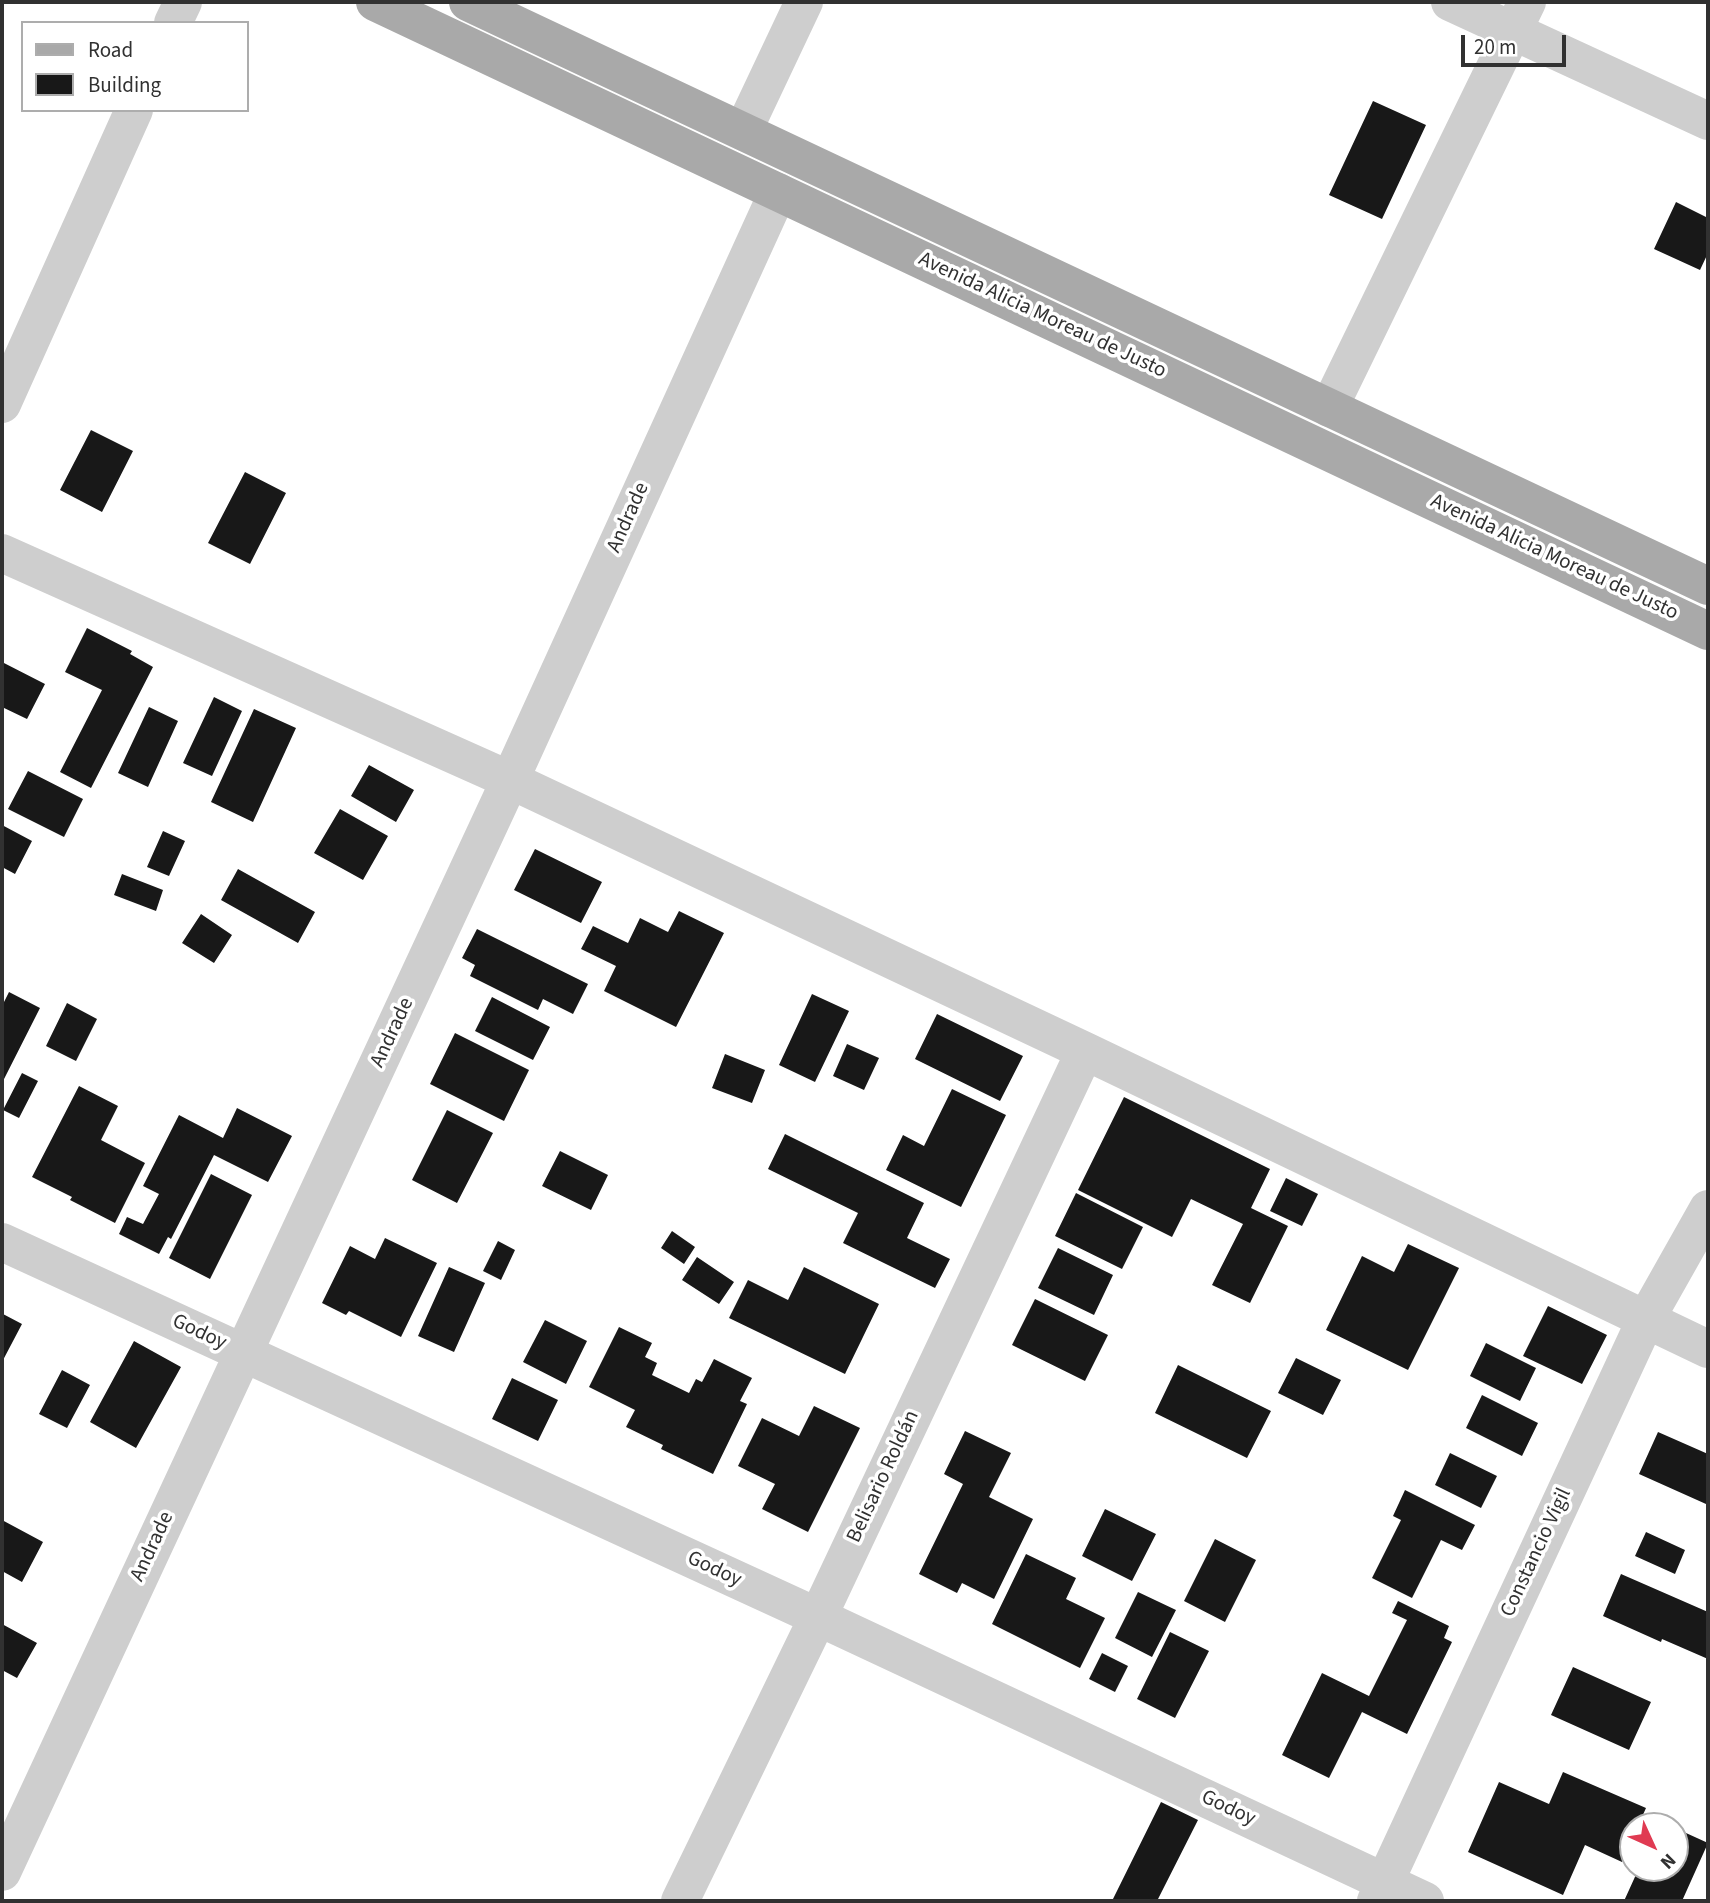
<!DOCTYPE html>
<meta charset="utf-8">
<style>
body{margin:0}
#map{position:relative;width:1710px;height:1903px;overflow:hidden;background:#fff;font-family:"Source Sans 3",sans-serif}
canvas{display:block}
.frame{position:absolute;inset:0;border:4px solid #313131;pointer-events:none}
.legend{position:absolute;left:21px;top:21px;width:228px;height:91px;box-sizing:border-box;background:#fff;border:2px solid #adadad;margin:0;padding:9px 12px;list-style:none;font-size:21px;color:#313131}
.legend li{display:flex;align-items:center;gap:14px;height:35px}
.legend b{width:35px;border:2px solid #adadad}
.north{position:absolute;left:1619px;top:1812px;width:70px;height:70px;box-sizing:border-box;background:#fff;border:2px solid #adadad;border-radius:50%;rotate:135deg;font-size:19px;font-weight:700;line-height:28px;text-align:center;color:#313131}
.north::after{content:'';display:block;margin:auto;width:24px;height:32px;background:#e03b52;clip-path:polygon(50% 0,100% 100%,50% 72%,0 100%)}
.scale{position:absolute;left:1461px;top:35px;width:105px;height:32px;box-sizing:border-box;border:4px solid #313131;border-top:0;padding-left:9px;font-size:21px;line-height:24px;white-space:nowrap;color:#313131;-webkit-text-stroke:5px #fff;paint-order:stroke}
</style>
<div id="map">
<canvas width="1710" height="1903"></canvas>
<div class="frame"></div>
<ul class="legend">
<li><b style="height:9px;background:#a9a9a9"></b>Road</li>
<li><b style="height:19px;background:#181818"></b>Building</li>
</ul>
<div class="north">N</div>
<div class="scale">20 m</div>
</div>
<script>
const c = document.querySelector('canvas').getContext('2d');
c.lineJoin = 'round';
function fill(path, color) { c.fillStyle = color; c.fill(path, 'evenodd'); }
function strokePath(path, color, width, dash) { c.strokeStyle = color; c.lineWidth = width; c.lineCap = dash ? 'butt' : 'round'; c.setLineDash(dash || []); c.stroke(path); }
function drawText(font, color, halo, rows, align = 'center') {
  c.font = font + ' "Source Sans 3",sans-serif'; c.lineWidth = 7; c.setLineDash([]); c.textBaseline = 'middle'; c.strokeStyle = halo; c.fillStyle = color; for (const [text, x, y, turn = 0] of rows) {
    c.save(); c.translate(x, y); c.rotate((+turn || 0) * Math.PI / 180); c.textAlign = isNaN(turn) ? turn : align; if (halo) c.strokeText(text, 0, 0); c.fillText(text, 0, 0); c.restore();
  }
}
fill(new Path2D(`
 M1373,101L1426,125L1382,219L1329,195Z
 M1676,202L1708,218V253L1700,270L1654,249Z
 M91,430L133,451L102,512L60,490Z
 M245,472L286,493L250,564L208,543Z
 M87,628L132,651L130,654L153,667L91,788L60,772L102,690L65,672Z
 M2,662L45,684L27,719L2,707Z
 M214,697L242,711L212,776L183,763Z
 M149,707L178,721L148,787L118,773Z
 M254,709L296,728L253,822L211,802Z
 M369,765L414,790L396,822L351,796Z
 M28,771L83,799L64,837L8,809Z
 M340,809L388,836L363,880L314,853Z
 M2,825L32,841L15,874L2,867Z
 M163,831L185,841L169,876L147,867Z
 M535,849L602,882L581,923L514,890Z
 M238,869L315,912L298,943L221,900Z
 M122,874L163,890L156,911L114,895Z
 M679,911L724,933L676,1027L604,991L616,966L581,949L593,926L628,943L640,918L668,932Z
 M201,914L232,935L214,963L182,943Z
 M477,929L588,984L573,1014L543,999L538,1010L470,976L475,965L462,958Z
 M9,992L40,1008L2,1083V1006Z
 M812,994L849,1011L815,1082L779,1065Z
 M492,997L550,1027L533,1060L475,1031Z
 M67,1003L97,1019L76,1061L46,1046Z
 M937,1014L1023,1056L1000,1101L915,1059Z
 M455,1033L529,1070L504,1121L430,1084Z
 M847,1044L879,1058L864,1090L833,1076Z
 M725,1054L765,1070L752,1103L712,1088Z
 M22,1073L38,1081L19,1118L3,1110Z
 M79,1086L118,1106L101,1140L145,1163L115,1223L70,1200L72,1197L32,1177Z
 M952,1089L1006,1115L961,1207L886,1170L903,1135L924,1146Z
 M1124,1097L1270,1169L1251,1208L1288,1226L1250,1303L1212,1285L1243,1224L1191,1199L1172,1237L1078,1190Z
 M237,1108L292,1136L268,1182L214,1155L171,1239L168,1237L159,1254L119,1234L127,1217L143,1224L159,1194L143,1186L179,1115L223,1138Z
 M447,1110L493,1133L457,1203L412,1180Z
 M785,1134L924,1203L907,1238L950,1259L935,1288L843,1243L858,1213L768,1169Z
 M560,1151L608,1175L591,1210L542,1186Z
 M211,1174L252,1195L210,1279L169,1258Z
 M1286,1178L1318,1194L1302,1226L1270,1211Z
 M1076,1193L1143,1227L1122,1269L1055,1236Z
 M672,1231L695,1247L684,1264L661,1248Z
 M385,1238L437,1263L401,1337L349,1311L346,1315L322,1303L350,1246L375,1259Z
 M498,1241L515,1250L501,1280L483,1271Z
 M1408,1244L1459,1268L1408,1370L1326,1330L1362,1256L1394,1272Z
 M1058,1248L1113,1275L1094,1315L1038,1288Z
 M697,1257L734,1282L719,1304L682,1280Z
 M449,1267L485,1283L454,1352L418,1336Z
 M804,1267L879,1304L845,1374L729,1318L748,1280L788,1300Z
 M1035,1299L1108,1335L1085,1381L1012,1345Z
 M1548,1306L1607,1335L1582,1384L1523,1356Z
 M3,1314L22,1324L2,1362V1317Z
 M545,1320L587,1341L566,1384L523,1362Z
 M619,1327L652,1343L645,1357L657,1363L652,1375L689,1393L696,1379L702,1382L714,1359L752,1378L740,1401L747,1404L713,1474L661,1449L663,1445L626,1427L635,1410L589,1387Z
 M134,1341L181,1367L136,1448L90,1422Z
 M1486,1343L1536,1368L1520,1401L1470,1376Z
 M1296,1358L1341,1380L1323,1415L1278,1393Z
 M1178,1365L1271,1411L1247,1458L1155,1413Z
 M62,1370L90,1385L67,1428L39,1414Z
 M512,1378L558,1400L538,1441L492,1419Z
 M1482,1395L1538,1423L1522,1456L1466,1428Z
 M814,1406L860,1428L808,1532L762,1509L775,1484L738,1466L762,1418L799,1436Z
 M965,1431L1011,1453L989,1497L1033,1519L994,1599L962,1583L957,1593L919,1574L963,1484L944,1474Z
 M1658,1432L1708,1454V1499L1706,1504L1639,1474Z
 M1450,1453L1497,1476L1481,1508L1435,1485Z
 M1405,1490L1475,1525L1462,1550L1441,1540L1412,1598L1372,1578L1401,1520L1393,1516Z
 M1105,1509L1156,1534L1132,1581L1082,1556Z
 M2,1520L43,1542L22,1582L2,1571Z
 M1646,1532L1685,1550L1675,1574L1635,1556Z
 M1215,1539L1256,1560L1225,1622L1184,1601Z
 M1026,1554L1076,1578L1066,1599L1105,1618L1080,1668L992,1624Z
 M1621,1574L1708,1612V1659L1662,1639L1661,1642L1603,1616Z
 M1138,1592L1176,1610L1152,1657L1115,1638Z
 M1398,1601L1449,1626L1444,1638L1452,1642L1407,1734L1362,1712L1329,1778L1282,1755L1322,1673L1369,1696L1407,1620L1392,1613Z
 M2,1624L37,1643L17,1678L2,1670Z
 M1170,1632L1209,1651L1175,1718L1137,1699Z
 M1102,1653L1128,1666L1115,1692L1089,1679Z
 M1573,1667L1651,1702L1629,1750L1551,1715Z
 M1563,1772L1646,1808L1638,1826H1633V1837L1622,1862L1585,1845L1563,1895L1468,1852L1499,1782L1549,1804Z
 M1161,1802L1198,1820L1157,1901H1112Z
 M1675,1828L1708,1843L1682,1901H1624L1639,1868H1675Z`), '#181818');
strokePath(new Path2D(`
 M1450,2L1708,121
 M173,23L183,2
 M743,131L804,2
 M2,404L134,110
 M1329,408L1527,2
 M2,553L510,780L1085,1051L1708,1349
 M2,1242L818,1617L1425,1901
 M2,1872L510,780L778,192
 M680,1901L818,1617L1085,1051
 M1376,1901L1646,1319L1708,1209`), '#cecece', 38);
strokePath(new Path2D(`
 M375,2L1708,631
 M468,2L1708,586`), '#a9a9a9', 38);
drawText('21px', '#313131', '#fff', [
 ["Avenida Alicia Moreau de Justo",1042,316,25],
 ["Andrade",629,518,-66],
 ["Avenida Alicia Moreau de Justo",1554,558,25],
 ["Andrade",393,1033,-65],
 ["Godoy",199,1333,25],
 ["Belisario Roldán",884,1477,-65],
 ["Andrade",153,1547,-65],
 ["Constancio Vigil",1537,1553,-65],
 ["Godoy",714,1570,25],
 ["Godoy",1228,1809,25]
]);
</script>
